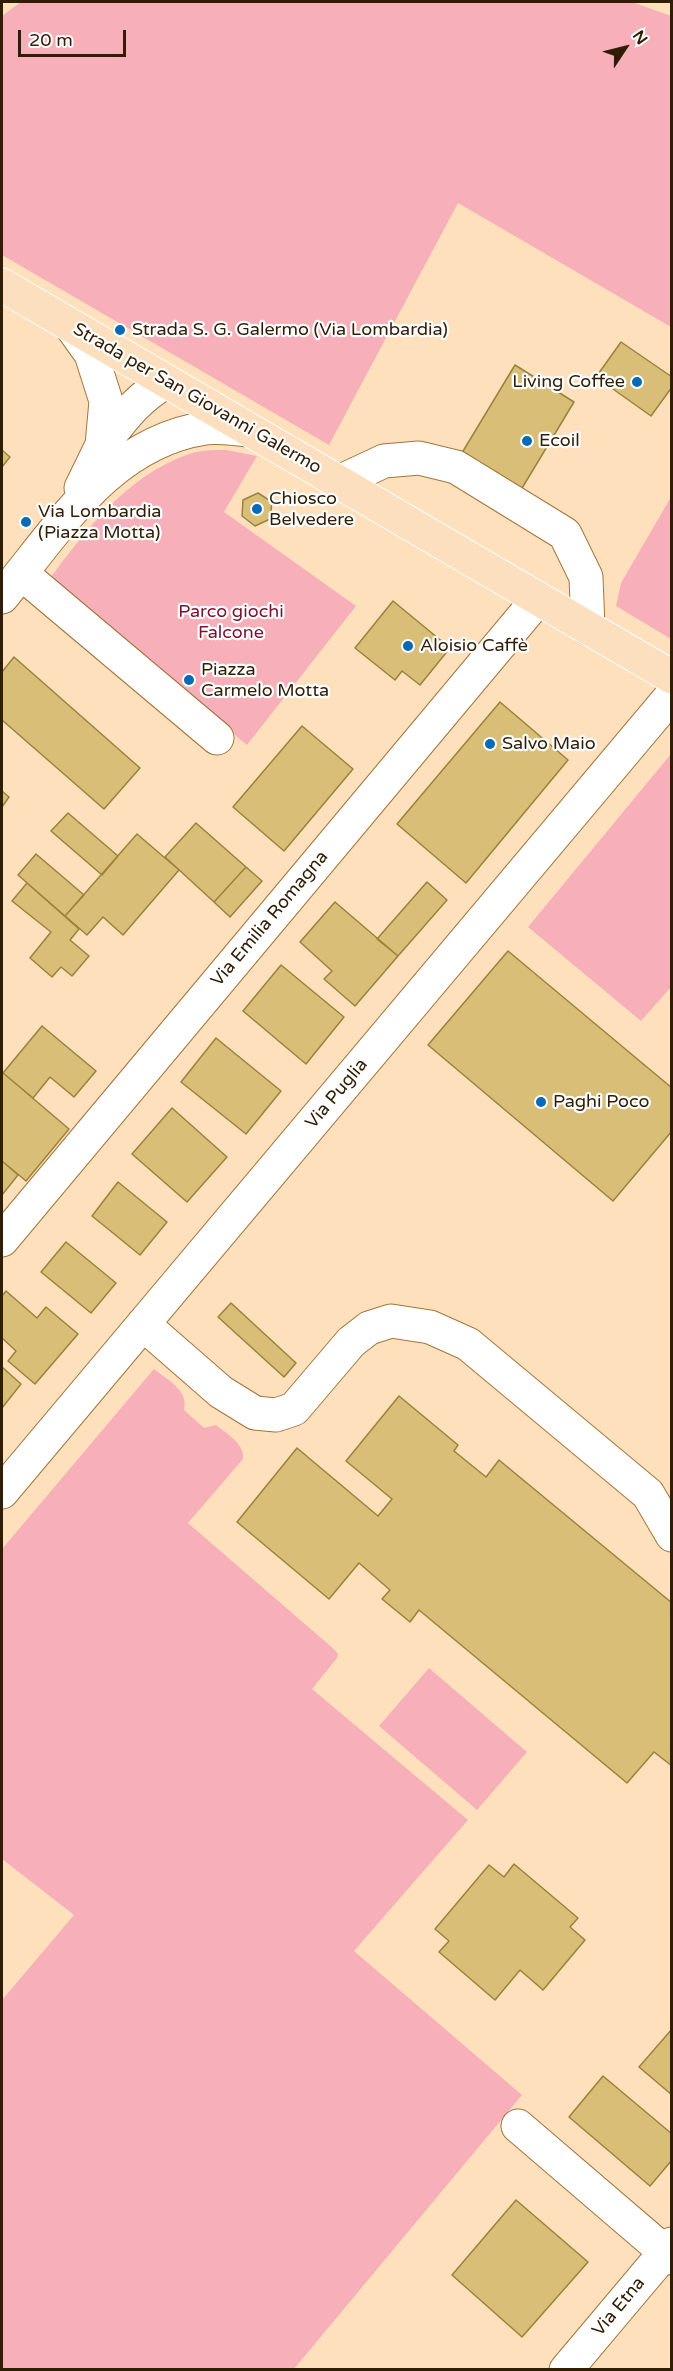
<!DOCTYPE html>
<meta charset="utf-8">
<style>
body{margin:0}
#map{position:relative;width:673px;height:2371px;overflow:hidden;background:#ffe0bd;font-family:"Varela Round",sans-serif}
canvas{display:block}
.frame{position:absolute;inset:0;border:3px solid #301d05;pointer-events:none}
.north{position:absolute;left:595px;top:18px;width:60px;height:60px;-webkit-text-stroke:4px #fff;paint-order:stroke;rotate:55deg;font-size:16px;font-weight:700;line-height:24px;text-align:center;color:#301d05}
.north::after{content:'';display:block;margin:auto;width:21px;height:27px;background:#301d05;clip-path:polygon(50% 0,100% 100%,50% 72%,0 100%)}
.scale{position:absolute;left:18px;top:30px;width:108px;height:27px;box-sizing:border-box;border:3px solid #301d05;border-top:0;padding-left:8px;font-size:18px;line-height:21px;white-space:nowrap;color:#301d05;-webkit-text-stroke:4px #fff;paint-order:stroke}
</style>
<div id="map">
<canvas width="673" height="2371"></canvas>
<div class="frame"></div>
<div class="north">N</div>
<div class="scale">20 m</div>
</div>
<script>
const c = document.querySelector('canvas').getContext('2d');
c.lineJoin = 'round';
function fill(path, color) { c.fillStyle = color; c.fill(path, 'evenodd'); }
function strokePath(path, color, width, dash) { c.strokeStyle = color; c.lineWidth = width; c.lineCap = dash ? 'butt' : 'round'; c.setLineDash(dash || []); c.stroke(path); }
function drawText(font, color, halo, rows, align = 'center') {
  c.font = font + ' "Varela Round",sans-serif'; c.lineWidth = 4.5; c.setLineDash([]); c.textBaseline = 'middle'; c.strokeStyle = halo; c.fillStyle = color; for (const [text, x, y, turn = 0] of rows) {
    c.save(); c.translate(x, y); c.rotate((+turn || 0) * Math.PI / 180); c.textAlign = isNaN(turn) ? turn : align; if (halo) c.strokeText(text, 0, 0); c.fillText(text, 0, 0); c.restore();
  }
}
fill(new Path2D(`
 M21,2H632L671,16V327L458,203L329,445L2,255V16Z
 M226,450L257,456L224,512L356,606L247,745L48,581C86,530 126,476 189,454C201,450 214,450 226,450Z
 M671,497L672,639H671L616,606L621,583Z
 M671,754V987L641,1021L528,927Z
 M154,1369C168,1380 189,1391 184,1410L204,1428L216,1425C227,1434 245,1444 243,1459L188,1523L335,1650L338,1654L337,1658L312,1689L468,1820L354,1951L522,2095L294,2369H2V2000L74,1915L2,1859V1549Z
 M429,1668L527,1752L477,1810L379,1726Z`), '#f7afb9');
const building = new Path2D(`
 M621,342L672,377V387L651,416L596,377Z
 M515,365L574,402L507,513L448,476Z
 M2,450L10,457L2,467Z
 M258,493L272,502L270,519L255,526L242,516L243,500Z
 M393,601L450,648L420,685L402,671L395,680L355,648Z
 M14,657L140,768L104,809L2,720V672Z
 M500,702L568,760L466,883L397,824Z
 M302,726L353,769L284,851L233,807Z
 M2,791L9,797L2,807Z
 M68,813L118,856L102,875L51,831Z
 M196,823L246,867L214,902L165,857Z
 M137,834L179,870L123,935L103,917L87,935L65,916Z
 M36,854L84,895L65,916L18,875Z
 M246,867L262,881L230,917L214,902Z
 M427,882L447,900L398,956L377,939Z
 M27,883L79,929L70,940L89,956L72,976L61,967L52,977L30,958L51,932L12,901Z
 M335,902L398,956L355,1006L324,979L332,971L300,942Z
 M508,951L672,1088V1131L613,1201L428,1045Z
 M281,965L344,1017L306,1064L243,1011Z
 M42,1026L96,1071L74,1097L50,1077L33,1098L3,1073Z
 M216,1038L281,1091L246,1134L181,1082Z
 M2,1072L69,1129L26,1181L2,1161Z
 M172,1108L227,1157L187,1202L132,1154Z
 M2,1161L18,1175L2,1195Z
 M118,1182L167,1222L140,1255L92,1216Z
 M66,1242L116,1283L91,1313L41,1272Z
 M6,1291L37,1318L46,1307L78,1334L35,1384L8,1361L16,1351L2,1338V1296Z
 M231,1303L296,1363L284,1377L218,1317Z
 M2,1367L21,1384L2,1408Z
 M399,1396L458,1445L454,1451L486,1477L499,1460L672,1603V1766L654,1752L627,1783L419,1610L410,1622L382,1599L390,1590L359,1563L329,1599L237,1522L297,1448L378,1516L392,1499L346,1461Z
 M514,1864L578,1918L570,1927L585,1940L543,1990L520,1970L495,2000L439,1952L449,1941L435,1929L489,1865L504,1877Z
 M672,2029V2095L639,2067Z
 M603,2076L672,2134V2160L650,2186L569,2117Z
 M516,2200L588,2262L522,2337L452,2275Z`);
fill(building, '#d8be77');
strokePath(building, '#9b823b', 1.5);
const minor = new Path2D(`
 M71,326L91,354L106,401L102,445L81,488
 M102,445C122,420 138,397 166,382
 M339,482L384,461L419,458L456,467L565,534L586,577L588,628
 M21,573L217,738
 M2,597C59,528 110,442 206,428C219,426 235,429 248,430
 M2,1240L538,599
 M143,1324L221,1392L255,1413L276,1415L294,1409L351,1342L369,1328L391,1321L430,1327L468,1344L648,1494L672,1535
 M2,1492L672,695
 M518,2126L672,2258
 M566,2370L672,2244`);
const major = new Path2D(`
 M2,285L672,677`);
strokePath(minor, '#a4753b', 35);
strokePath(major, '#fff', 35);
strokePath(minor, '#fff', 33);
strokePath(major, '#fcdfbf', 33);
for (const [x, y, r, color] of [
 [120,330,6,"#076ab7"],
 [637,382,6,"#076ab7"],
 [527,441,6,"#076ab7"],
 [257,509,6,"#076ab7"],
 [26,522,6,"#076ab7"],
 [408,646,6,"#076ab7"],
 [189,680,6,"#076ab7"],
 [490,744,6,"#076ab7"],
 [541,1102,6,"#076ab7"]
]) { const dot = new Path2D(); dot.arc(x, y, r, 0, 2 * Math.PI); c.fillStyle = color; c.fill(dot); strokePath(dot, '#fff', 2); }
drawText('18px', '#301d05', '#fff', [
 ["Strada S. G. Galermo (Via Lombardia)",132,330],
 ["Living Coffee",625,382,"right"],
 ["Ecoil",539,441],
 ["Chiosco",269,499],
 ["Belvedere",269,520],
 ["Via Lombardia",38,512],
 ["(Piazza Motta)",38,533],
 ["Aloisio Caffè",420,646],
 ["Piazza",201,670],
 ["Carmelo Motta",201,691],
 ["Salvo Maio",502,744],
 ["Paghi Poco",553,1102]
], 'left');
drawText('18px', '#301d05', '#fff', [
 ["Strada per San Giovanni Galermo",197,399,30],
 ["Via Emilia Romagna",270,919,-50],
 ["Via Puglia",337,1094,-50],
 ["Via Etna",619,2307,-50]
]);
drawText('18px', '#7b1031', '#fff', [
 ["Parco giochi",231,612],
 ["Falcone",231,633]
]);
</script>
